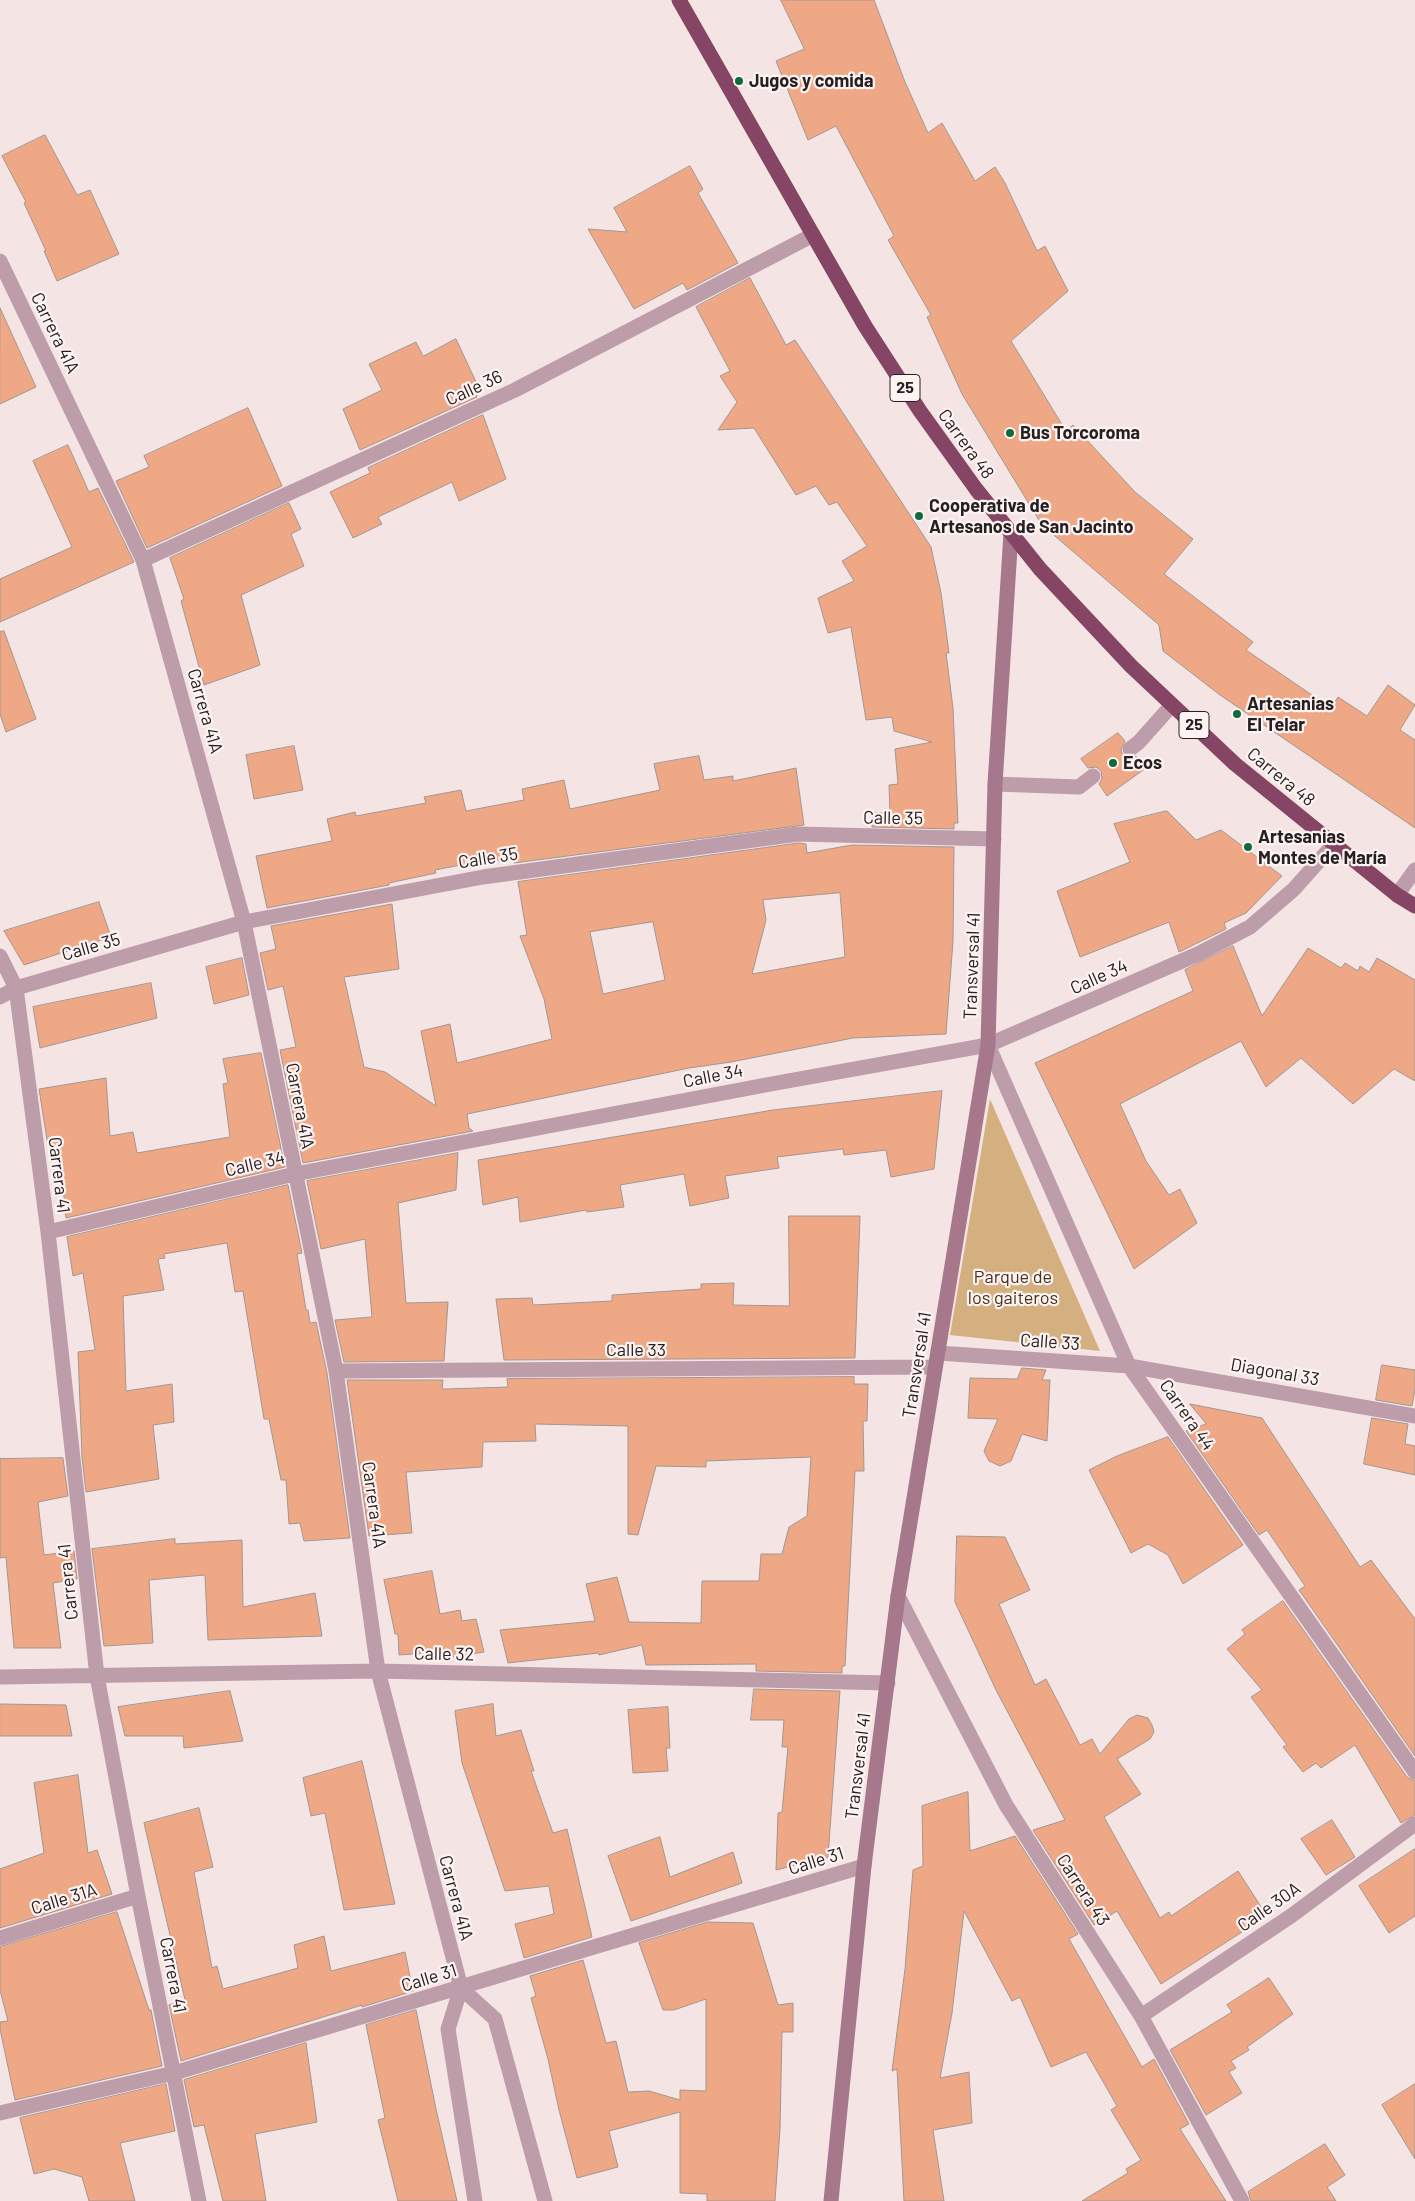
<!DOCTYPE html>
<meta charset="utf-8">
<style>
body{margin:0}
canvas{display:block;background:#f5e4e4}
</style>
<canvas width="1415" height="2201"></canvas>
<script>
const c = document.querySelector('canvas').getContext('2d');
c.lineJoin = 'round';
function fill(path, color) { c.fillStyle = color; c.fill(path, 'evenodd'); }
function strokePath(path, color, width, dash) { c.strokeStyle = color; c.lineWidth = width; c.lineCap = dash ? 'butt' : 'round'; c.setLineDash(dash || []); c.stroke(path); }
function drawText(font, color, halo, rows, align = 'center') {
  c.font = font + ' Barlow,sans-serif'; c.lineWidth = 4.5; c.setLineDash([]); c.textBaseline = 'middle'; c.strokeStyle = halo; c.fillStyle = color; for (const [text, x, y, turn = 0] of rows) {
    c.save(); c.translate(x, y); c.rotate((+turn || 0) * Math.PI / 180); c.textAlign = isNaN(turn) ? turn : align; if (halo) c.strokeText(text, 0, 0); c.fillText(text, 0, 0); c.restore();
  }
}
fill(new Path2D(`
 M990,1099L1100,1351L950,1335Z`), '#d4af80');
const building = new Path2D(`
 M781,0H874L905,82L928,133L942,123L975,181L995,167L1005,183L1037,251L1045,246L1068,291L1011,341L1066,431L1073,425L1135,492L1193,539L1164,574L1253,642L1246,650L1331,708L1338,697L1367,716L1388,685L1415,705L1400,730L1415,740V828L1220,695L1163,651L1159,625L1042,525L962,394L927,317L931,315L888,240L894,236L836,126L808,140L776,61L804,49Z
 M45,135L77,195L90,190L119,254L57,281L44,251H46L24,203L26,202L2,156Z
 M690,166L703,189L698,193L738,263L687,290L683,283L634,309L588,229L627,232L614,208Z
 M750,278L786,345L795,340L931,547L941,593L949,653H946L953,708L958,823H954V829L872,827V813H890L889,785L898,784L895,749L932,742L894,731L892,717L866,720L851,627L828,633L818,598L854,581L842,561L867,546L837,502L829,505L816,486L796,495L754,428L718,430L737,402L720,376L730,371L696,307Z
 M0,308L36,387L0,404Z
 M456,339L478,386L474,388L477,397L360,450L343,409L382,390L369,364L416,342L423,356Z
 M248,408L282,486L147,548L116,481L149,467L144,456Z
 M483,415L506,479L459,501L452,482L378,517L382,524L353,538L330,492L370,473L368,468Z
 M68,445L89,492L98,488L134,562L0,622V579L72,547L33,461Z
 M289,503L301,529L291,534L304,566L241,595L260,665L204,685L181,601L184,599L170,558Z
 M4,631L36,719L6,732L0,714V632Z
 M1118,733L1125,741L1121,750L1123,755L1131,758L1136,756L1146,768L1107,796L1099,784L1102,779L1101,771L1096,767L1088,768L1081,759Z
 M294,746L303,790L254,799L246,755Z
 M699,756L704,780L733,776V781L796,768L804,825L514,863L513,858L498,861L497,858L435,870L436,873L389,883V885L267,908L256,856L332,841L327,819L355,812L356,816L426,803L424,797L461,790L466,811L524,800L522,789L564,780L570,809L660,790L654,764Z
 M1167,811L1196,840L1221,830L1282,876L1246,913L1224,923L1226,929L1179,952L1169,922L1080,957L1057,891L1130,862L1114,824Z
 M799,843L806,844L807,853L852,845L954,847L953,941L946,1034L853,1038L731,1062L689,1068L467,1114L469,1128L473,1131L303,1163L280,1050L296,1047L283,986L268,990L260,953L276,949L271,926L392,904L399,969L344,977L364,1067L385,1072L436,1106L421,1031L450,1024L457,1063L552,1039L544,999L520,936L527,935L518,882ZM840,893L845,957L752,974L766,920L763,900ZM653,922L665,980L603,994L590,932Z
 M99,902L111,937L24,965L4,931Z
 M1233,946L1262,1016L1308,948L1341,968L1345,963L1358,971L1360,966L1369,972L1377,958L1415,980V1081L1394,1069L1353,1104L1301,1058L1266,1087L1241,1041L1120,1104L1146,1161L1169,1195L1180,1189L1197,1223L1134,1269L1035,1063L1193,991L1185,970Z
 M242,958L249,995L214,1004L206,967Z
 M151,983L157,1018L40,1048L33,1007Z
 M261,1053L285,1167L66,1218L59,1145L48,1146L39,1089L106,1078L110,1136L133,1132L137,1153L230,1137L223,1084L228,1083L223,1059Z
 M942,1091L934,1169L891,1177L886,1150L844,1155L843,1149L777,1157L779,1168L725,1176L729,1198L690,1206L684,1174L620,1185L624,1207L587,1212L586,1210L520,1222L518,1197L483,1205L478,1160L773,1110Z
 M458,1153L456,1190L398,1203L406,1303L448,1302L444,1361L344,1362L335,1320L372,1317L365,1239L321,1249L307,1181Z
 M288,1185L302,1253L297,1254L306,1310H308L310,1323L316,1322L327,1373L350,1538L304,1541L300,1523L289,1524L286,1480H281L269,1419H264L243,1291L235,1292L227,1243L164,1254L165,1258L158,1259L164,1290L123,1296L126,1391L172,1384L174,1422L153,1425L159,1479L86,1492L82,1457L78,1352L95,1350L83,1273L73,1276L67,1237Z
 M789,1216H860L855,1358L504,1360L496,1299L532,1298L533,1305L612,1301V1295L701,1289V1284L734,1283L733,1305L789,1306Z
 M1382,1365L1415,1370V1389L1412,1406L1376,1400Z
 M1022,1368L1046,1370L1042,1380H1050L1047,1441L1022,1434L1011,1461L1000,1466L989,1461L984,1451L998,1419L968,1418L970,1378L1017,1379Z
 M854,1377V1384H868L867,1421H863L864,1471H855L845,1666H842V1673L756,1671V1664L646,1665L642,1645L599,1655V1653L508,1663L500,1630L595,1621L586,1584L617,1577L629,1622L701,1623L702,1581H759L761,1554H782L789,1527L807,1516L811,1457L706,1461V1467L656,1466L638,1535L628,1534V1426L535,1424L536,1441L483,1442L482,1467L406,1472L412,1533L369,1536L347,1380H443L442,1389H446L508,1387L507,1379Z
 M1190,1404L1262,1418L1360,1567L1371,1560L1415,1619V1756L1299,1590L1305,1586L1267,1530L1259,1535L1186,1431L1206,1424Z
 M1372,1418L1408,1424L1405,1444L1415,1446V1475L1364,1464Z
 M1168,1437L1243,1545L1183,1584L1168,1555L1148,1544L1131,1553L1089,1470L1117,1456Z
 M63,1458L68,1496L38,1502L44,1555L74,1551L77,1579L53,1583L61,1648H14L6,1557L0,1558V1459Z
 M957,1536L1005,1537L1030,1590L999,1604L1035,1685L1046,1679L1080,1745L1092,1739L1100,1754L1129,1719L1137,1715L1148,1718L1152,1725L1154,1732L1150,1739L1117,1759L1141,1794L1104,1817L1160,1918L1169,1912L1171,1916L1238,1871L1267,1916L1161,1984L1117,1911L1094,1925L1033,1830L1065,1820L996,1690L955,1602Z
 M175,1539V1544L242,1540L243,1607L315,1593L322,1636L208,1640L205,1575L149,1580L153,1643L104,1646L92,1549Z
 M432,1571L440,1614L460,1610L462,1621L476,1619L484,1652L453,1657L452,1651L399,1655L398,1634H395L384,1580Z
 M1283,1601L1407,1777L1415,1781V1815L1401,1823L1355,1745L1321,1768L1316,1763L1303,1772L1283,1747L1287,1745L1251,1697L1262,1690L1227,1649L1245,1634L1242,1630Z
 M754,1689L840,1691L828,1857L776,1870L778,1813L782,1812L788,1747H782L784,1720H751Z
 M230,1691L243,1741L184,1748L183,1736H125L118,1707Z
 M0,1704L66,1705L72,1736H0Z
 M493,1704L496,1736L521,1730L534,1771H531L553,1833L567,1829L592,1937L524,1958L515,1924L554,1914L549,1886L505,1891L462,1763L455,1711Z
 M668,1707L670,1748H666L668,1771L633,1773L628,1710Z
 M362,1761L395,1904L344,1910L325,1813L311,1816L303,1778Z
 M78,1775L88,1853L97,1850L112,1894L0,1928V1869L44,1853L34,1783Z
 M968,1792L970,1851L1015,1836L1078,1934L1069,1939L1142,2067L1154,2059L1189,2124L1180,2129L1226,2201H1082L1128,2173L1126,2169L1141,2160L1111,2110L1117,2106L1086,2052L1051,2067L1020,1997L1012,2001L964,1911L952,2013L940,2078L969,2072L972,2123L933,2130L944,2201H904L897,2069L892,2071L905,1969L913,1870L923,1866L922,1806Z
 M199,1808L213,1867L194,1872L212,1968L217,1966L223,1989L298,1968L294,1945L324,1936L331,1971L405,1952L413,1991L362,2007V2005L181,2061L169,2005L185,2000L144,1823Z
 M1332,1820L1355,1857L1326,1875L1301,1839Z
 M660,1837L670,1877L733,1852L742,1883L631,1921L608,1856Z
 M1415,1849V1916L1389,1933L1359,1886Z
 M117,1912L149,2010H151L162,2066L15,2100L0,2029V2022L8,2021L0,1990V1947Z
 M708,1922L753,1923L778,2005L793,2003V2032H782L780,2129L775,2201H707V2194L680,2193V2112L609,2131L618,2167L577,2178L559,2110L548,2059L531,1998L536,1996L530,1976L583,1960L606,2043L616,2041L628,2092L649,2091L680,2100V2090L706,2091V1999L674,2010H663L639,1943Z
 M1269,1978L1293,2014L1247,2047L1249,2050L1231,2061L1236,2068L1229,2072L1242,2093L1206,2115L1170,2050L1232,2012L1227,2005Z
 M416,2010L436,2109L457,2201H398L378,2120L385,2118L366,2025Z
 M306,2043L317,2122L255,2134L266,2201H223L204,2125L194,2127L184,2080Z
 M166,2084L175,2131L120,2143L135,2201H89L82,2177L54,2169L34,2174L20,2118Z
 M1415,2084V2159L1382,2105Z
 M1325,2144L1345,2175L1327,2187L1336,2201H1251L1248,2192Z`);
fill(building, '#efa886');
strokePath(building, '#a39690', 1);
strokePath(new Path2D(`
 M1130,749L1139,742L1172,705
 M995,784L1079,787L1093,776
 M988,1045L1198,954L1250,927L1294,889L1334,844`), '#be9daa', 15);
strokePath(new Path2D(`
 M0,261L143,560L244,922L336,1371L378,1671L461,1988L448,2029L475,2201
 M143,560L515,390L813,235
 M1397,895L1415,870
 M0,956L16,988L48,1232L97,1676L138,1896L199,2201
 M0,997L16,988L244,922L483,877L798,834L994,839
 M48,1232L295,1174L771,1084L988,1045L1129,1366L1415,1772
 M938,1353L1129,1366L1415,1416
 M336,1371L935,1367
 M898,1596L1006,1805L1141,2016L1242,2201
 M0,1677L378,1671L888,1683
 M0,1938L138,1896
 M461,1988L495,2019L545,2201
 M1141,2016L1291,1916L1415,1824
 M0,2113L174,2073L864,1866`), '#be9daa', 15);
strokePath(new Path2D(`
 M831,2201L864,1866L898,1596L988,1045L995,784L1011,533`), '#a7788c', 15);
strokePath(new Path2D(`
 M679,0L865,326L920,411L976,489L1040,569L1131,666L1235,764L1397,895L1415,906`), '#864564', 15);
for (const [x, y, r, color] of [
 [739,81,5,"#106a3d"],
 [1010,433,5,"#106a3d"],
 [919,516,5,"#106a3d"],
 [1237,714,5,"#106a3d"],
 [1113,763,5,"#106a3d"],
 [1248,847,5,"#106a3d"]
]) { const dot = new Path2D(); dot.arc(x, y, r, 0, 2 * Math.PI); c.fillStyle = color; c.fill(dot); strokePath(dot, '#fdf3f3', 2); }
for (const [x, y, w] of [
 [905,388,30],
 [1194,725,30]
]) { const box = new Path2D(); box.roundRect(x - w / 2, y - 13.5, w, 27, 4); c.fillStyle = '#fdf3f3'; c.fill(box); strokePath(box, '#262020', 1); }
drawText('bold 16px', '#262020', null, [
 ["25",905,388],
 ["25",1194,725]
]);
drawText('bold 18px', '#262020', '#fdf3f3', [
 ["Jugos y comida",749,81],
 ["Bus Torcoroma",1020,433],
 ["Cooperativa de",929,506],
 ["Artesanos de San Jacinto",929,527],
 ["Artesanias",1247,704],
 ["El Telar",1247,725],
 ["Ecos",1123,763],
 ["Artesanias",1258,837],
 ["Montes de María",1258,858]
], 'left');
drawText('18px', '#262020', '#fdf3f3', [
 ["Carrera 41A",55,333,64],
 ["Calle 36",474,388,-25],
 ["Carrera 48",966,444,54],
 ["Carrera 41A",205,711,74],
 ["Carrera 48",1281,777,39],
 ["Calle 35",893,818,1],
 ["Calle 35",488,858,-9],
 ["Calle 35",91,947,-16],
 ["Transversal 41",972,966,-88],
 ["Calle 34",1099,977,-24],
 ["Calle 34",713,1076,-11],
 ["Carrera 41A",300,1106,79],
 ["Calle 34",255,1164,-13],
 ["Carrera 41",59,1175,83],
 ["Calle 33",1050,1342,4],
 ["Calle 33",636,1350],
 ["Transversal 41",917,1365,-81],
 ["Diagonal 33",1275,1372,10],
 ["Carrera 44",1187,1415,55],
 ["Carrera 41A",374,1505,82],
 ["Carrera 41",68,1582,-96],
 ["Calle 32",444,1654,1],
 ["Transversal 41",858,1766,-83],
 ["Calle 31",816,1861,-17],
 ["Carrera 43",1083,1890,57],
 ["Carrera 41A",456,1898,75],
 ["Calle 31A",64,1899,-17],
 ["Calle 30A",1269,1907,-35],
 ["Carrera 41",173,1975,79],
 ["Calle 31",429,1978,-17]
]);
drawText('18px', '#473318', '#fdf3f3', [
 ["Parque de",1013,1277],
 ["los gaiteros",1013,1298]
]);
</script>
